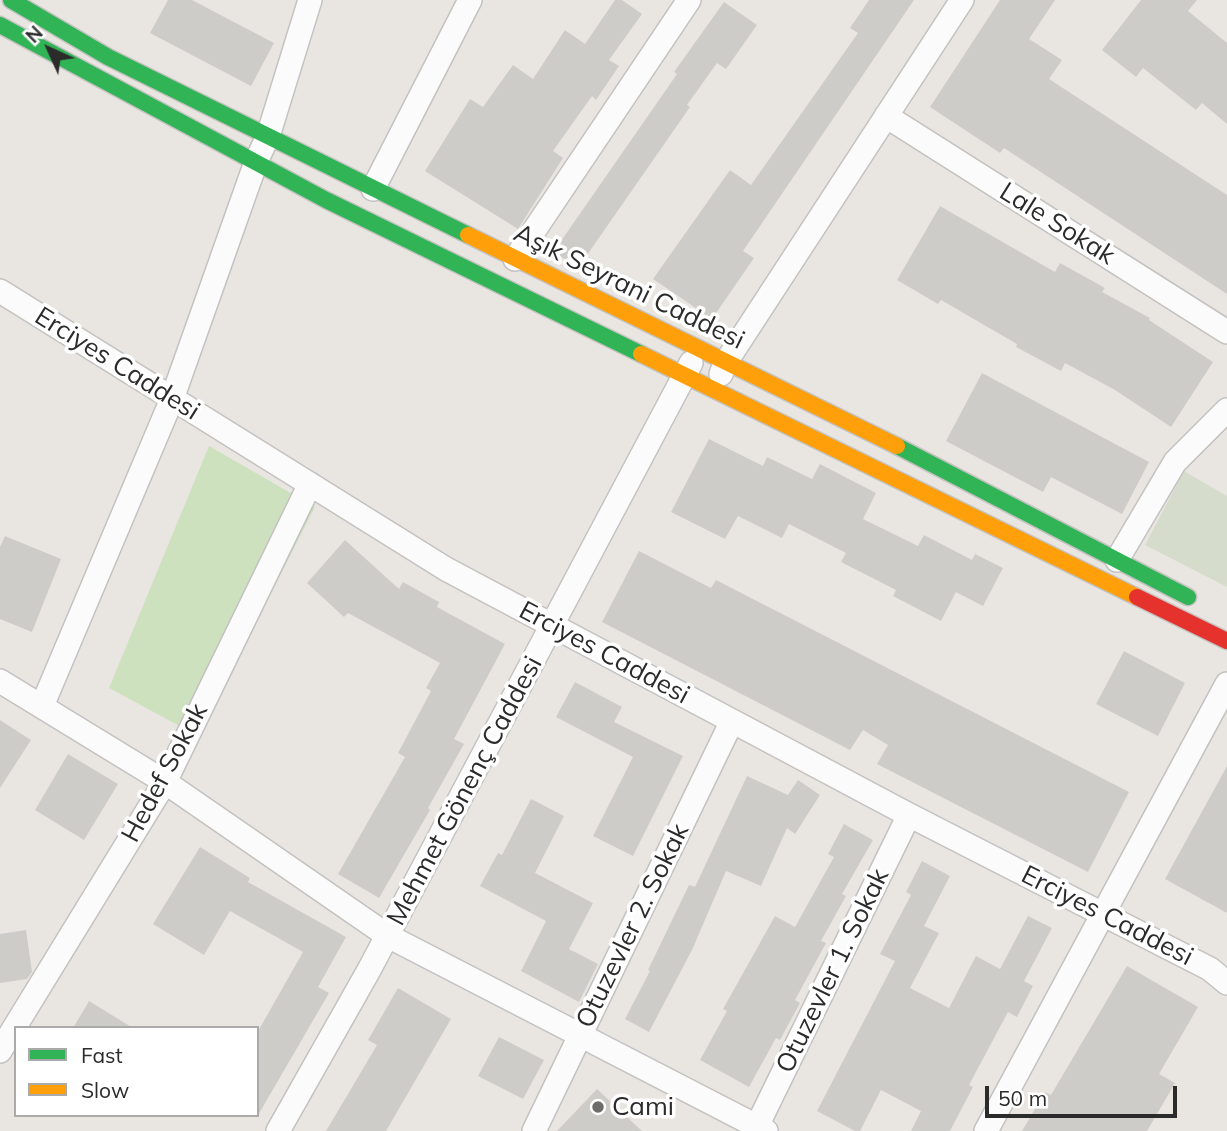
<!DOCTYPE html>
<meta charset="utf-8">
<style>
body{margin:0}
#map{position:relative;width:1227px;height:1131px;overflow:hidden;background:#e9e6e2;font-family:Mulish,sans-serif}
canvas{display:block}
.legend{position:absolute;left:14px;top:1026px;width:245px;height:91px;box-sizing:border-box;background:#fff;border:2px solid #aaa;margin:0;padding:9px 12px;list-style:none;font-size:21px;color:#2b2b2b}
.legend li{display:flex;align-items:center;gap:14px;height:35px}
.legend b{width:35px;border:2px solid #aaa}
.north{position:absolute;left:14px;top:14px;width:70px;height:70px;-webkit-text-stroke:5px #fff;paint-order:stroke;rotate:315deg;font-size:19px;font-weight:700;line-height:28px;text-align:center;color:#2b2b2b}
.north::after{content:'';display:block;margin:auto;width:24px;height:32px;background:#2b2b2b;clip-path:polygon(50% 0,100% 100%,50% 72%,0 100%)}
.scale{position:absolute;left:985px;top:1086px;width:192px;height:32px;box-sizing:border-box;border:4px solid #2b2b2b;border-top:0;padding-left:9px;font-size:21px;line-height:24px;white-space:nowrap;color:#2b2b2b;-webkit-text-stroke:5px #fff;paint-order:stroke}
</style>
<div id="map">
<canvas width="1227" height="1131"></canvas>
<ul class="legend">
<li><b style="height:9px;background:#30b455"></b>Fast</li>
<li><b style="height:9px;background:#ff9f0a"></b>Slow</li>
</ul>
<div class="north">N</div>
<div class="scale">50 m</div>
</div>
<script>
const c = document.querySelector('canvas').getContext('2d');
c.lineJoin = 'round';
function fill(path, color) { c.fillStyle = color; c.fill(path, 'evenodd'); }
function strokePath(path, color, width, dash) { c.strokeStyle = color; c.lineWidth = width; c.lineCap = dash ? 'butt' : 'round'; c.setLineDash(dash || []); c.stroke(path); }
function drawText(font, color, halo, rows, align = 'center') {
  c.font = font + ' Mulish,sans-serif'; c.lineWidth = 7; c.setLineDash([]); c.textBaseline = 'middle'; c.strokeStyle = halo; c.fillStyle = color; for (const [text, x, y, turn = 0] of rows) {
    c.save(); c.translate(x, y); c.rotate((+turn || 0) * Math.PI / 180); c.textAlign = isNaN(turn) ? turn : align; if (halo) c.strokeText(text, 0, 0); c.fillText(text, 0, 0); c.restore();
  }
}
fill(new Path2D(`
 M209,446L315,507L198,736L109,688Z`), '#cde1be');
fill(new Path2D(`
 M1184,471L1227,496V587L1145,545Z`), '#d6dccb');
fill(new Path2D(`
 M168,0H192L274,43L251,86L150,33Z
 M615,0H622L642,14L609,60L619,66L596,100L592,96L553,151L563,158L518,229L425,171L470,99L483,107L513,65L533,79L565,30L585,44Z
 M869,0H914L743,251L754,258L712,319L653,279L730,170L751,185L858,33L850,28Z
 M1000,0H1055L1029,39L1062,60L1049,79L1227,195V294L1004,148L1000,153L930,107Z
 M1141,0H1197L1188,11L1227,43V124L1202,103L1196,110L1143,68L1136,77L1102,50Z
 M724,2L757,25L726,69L717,63L687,105L690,107L578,268L574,266L554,251L677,74L674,72Z
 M940,206L1055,272L1060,263L1105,288L1102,292L1150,318L1149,320L1213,362L1171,427L1115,390L1065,363L1061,371L1016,347L1017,344L941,300L938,304L897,280Z
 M982,373L1149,462L1122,514L1051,477L1043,492L946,441Z
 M709,439L763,466L767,457L812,479L820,464L876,493L863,519L918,546L924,535L972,560L975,554L1003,568L983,606L956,592L941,621L893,596L896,590L841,562L846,553L789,524L782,538L738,516L725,539L671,512Z
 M5,536L61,559L32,632L0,619V547Z
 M345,540L399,589L403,582L439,602L437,607L505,644L454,739L464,744L428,808L430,810L379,898L338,874L405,757L398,753L431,691L426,688L440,663L348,613L344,617L307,583Z
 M639,551L711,588L716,580L1129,792L1088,872L877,764L888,745L863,730L850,750L602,622Z
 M1124,651L1185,683L1158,736L1096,704Z
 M575,682L622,707L614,722L683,756L633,856L593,836L633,757L556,717Z
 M0,720L31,740L0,788Z
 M68,754L118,784L84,840L35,810Z
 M1227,766V913L1165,879Z
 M747,776L788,795L798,780L820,795L795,834L787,828L761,886L726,871L692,950L649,1032L625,1019L650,971L648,970L689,885L695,887Z
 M531,799L564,816L535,873L593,903L569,949L598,964L579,1002L521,971L546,921L480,886L498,853L502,855Z
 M844,824L873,840L842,894L846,896L821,941L826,943L795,1000L800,1003L780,1040L776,1038L749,1087L700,1060L727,1011L723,1009L775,916L795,927L834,857L828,854Z
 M200,847L250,878L248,882L346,937L318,987L329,993L257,1117V1033L303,952L230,911L204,955L153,924Z
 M922,861L950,876L924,926L939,933L910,988L949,1008L976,956L1000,969L1028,916L1052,928L1024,981L1033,986L1017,1017L1008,1012L969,1085L973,1087L950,1131H911L921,1111L881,1090L860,1131H855L817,1111L895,961L880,954L911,895L906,892Z
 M26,930L32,972L27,979L0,983V934Z
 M1127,966L1198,1007L1159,1074L1175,1083L1147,1131H1022L1045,1092L1051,1095Z
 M398,988L451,1019L386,1131H326L377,1045L368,1040Z
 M89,1001L133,1028H73Z
 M499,1037L544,1060L523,1099L478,1076Z
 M597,1089L642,1131H557Z`), '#ceccc9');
const street = new Path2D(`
 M886,116L1227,332
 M373,189L470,0
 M515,259L689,0
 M0,291L446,569L909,815L1210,969L1227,983
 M721,374L726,362L962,0
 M1117,560L1175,462L1227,410
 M0,681L165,782L388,936L766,1131
 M42,706L172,399L256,162L268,136L310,0
 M0,1051L165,782L310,484
 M757,1126L909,815
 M278,1131L369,970L691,363
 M534,1131L732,721
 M986,1131L1227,684`);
const fast = new Path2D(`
 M11,0L108,57L468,235
 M0,25L326,200L641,354
 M897,446L1188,597`);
const slow = new Path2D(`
 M468,235L897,446
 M641,354L1137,597`);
const jam = new Path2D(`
 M1137,597L1227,641`);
strokePath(street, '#c3c2c1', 26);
strokePath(fast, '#c3c2c1', 19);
strokePath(slow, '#c3c2c1', 19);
strokePath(jam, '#c3c2c1', 19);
strokePath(street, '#fcfbfb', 23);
strokePath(fast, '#30b455', 16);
strokePath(slow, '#ff9f0a', 16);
strokePath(jam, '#e5322d', 16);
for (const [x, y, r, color] of [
 [598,1107,7,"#6e6c6b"]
]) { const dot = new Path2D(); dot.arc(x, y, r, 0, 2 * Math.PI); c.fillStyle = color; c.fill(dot); strokePath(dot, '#fff', 2.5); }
drawText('26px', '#2b2b2b', '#fff', [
 ["Lale Sokak",1057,224,32],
 ["Aşık Seyrani Caddesi",629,287,26],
 ["Erciyes Caddesi",117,364,32],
 ["Erciyes Caddesi",604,653,28],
 ["Hedef Sokak",165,773,-62],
 ["Mehmet Gönenç Caddesi",465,791,-62],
 ["Erciyes Caddesi",1107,916,27],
 ["Otuzevler 2. Sokak",633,926,-64],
 ["Otuzevler 1. Sokak",833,971,-64]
]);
drawText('26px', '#2b2b2b', '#fff', [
 ["Cami",612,1107]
], 'left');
</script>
